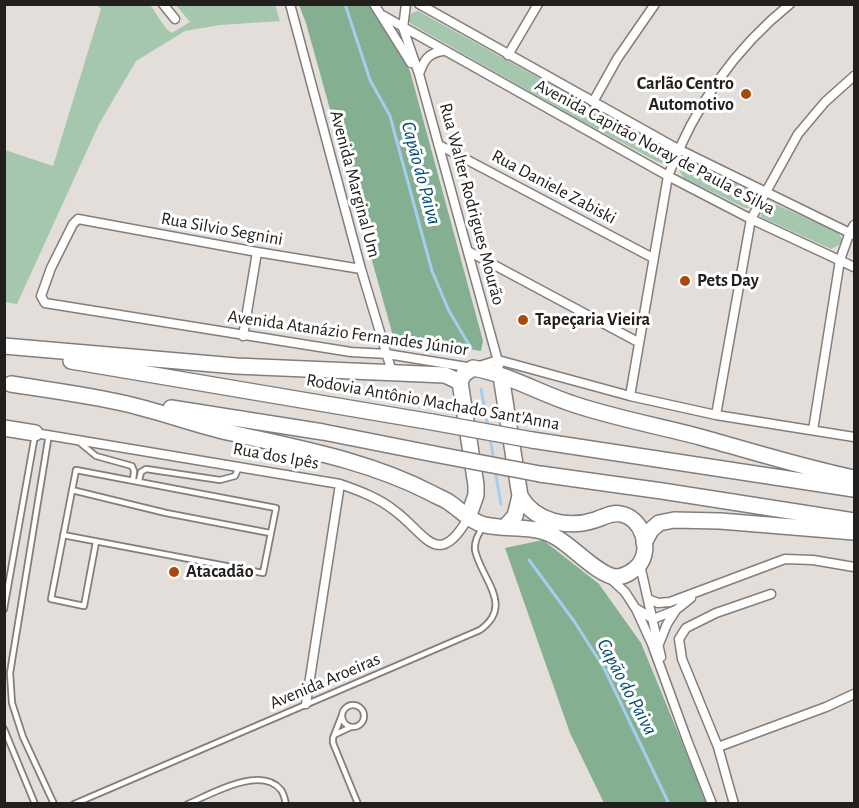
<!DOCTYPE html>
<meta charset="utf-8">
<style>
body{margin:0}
#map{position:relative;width:859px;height:808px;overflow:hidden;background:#e3ded9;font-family:"Alegreya Sans",sans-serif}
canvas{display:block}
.frame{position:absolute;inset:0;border:6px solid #22201e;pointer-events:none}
</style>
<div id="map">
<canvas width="859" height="808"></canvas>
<div class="frame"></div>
</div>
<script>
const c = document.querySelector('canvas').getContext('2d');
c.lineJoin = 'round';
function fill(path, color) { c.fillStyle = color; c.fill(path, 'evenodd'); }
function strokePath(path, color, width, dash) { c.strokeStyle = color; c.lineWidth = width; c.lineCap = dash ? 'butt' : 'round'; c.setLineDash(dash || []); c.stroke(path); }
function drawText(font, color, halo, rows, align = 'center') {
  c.font = font + ' "Alegreya Sans",sans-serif'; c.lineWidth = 6; c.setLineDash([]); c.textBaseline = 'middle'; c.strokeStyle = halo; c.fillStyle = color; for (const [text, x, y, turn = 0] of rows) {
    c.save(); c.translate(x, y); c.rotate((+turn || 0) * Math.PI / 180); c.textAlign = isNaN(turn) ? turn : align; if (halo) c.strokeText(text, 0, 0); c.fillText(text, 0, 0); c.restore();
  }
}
fill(new Path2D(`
 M97,5H150C157,13 163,28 172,33L190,22L176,5H275L280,21L220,25L185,31L136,61L99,124L17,304L5,302V150L53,166L101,9Z
 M418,11L659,144L671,154L670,160L664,164L656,161L576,118L413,25L409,22L408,17L412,13Z
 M691,161L753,192L756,196L755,204L749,208H745L684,178L679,170L682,162Z
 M768,201L838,232L842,239L841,244L831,249L761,217V207Z`), '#a4c7ad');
fill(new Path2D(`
 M299,5H371L410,71L483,341L481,351L393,336L306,23Z
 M543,540L599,584L641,643L707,803H604L570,733L505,548Z`), '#84af90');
strokePath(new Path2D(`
 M345,4L370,80L390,116L432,271L449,311L471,348
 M481,389L488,428
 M490,438L494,461
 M495,470L501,504
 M529,560L574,621L604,668L669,804`), '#a4ceef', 3);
const lane = new Path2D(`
 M49,434L10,673L12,703L23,737L54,804
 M79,442L96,456L132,466L134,471L133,480
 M139,481L141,472L146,469L220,480L235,476L239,467
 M72,490L166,513L270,533
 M63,535L263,573L276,508L76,470L51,599L84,606L96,542
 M4,609L35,435
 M342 716a11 11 0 1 1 22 0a11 11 0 1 1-22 0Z
 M342,715L333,738V743L358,804
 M4,729L35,804
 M334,735L351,727
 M74,804L480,630C515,605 481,579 475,550C474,542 478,535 482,528
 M188,804C211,794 261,765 281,790C284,794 285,800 286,804`);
const street = new Path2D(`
 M163,4L175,19
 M290,4L361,269L392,372
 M374,4L411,63
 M406,4L403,28L419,74L499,365
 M419,4L678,149L854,235
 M382,15L668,176L751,219L854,267
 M508,55L538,4
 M419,74C424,60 428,53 443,51
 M593,102L617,59L655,4
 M439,145L653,258
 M468,251L638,342
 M361,269L257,252L78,219L73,224L51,268L41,296L45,303L351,352L387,354L473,368L498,360L630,396L716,415L854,437
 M243,336L257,252
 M630,396L668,176C694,107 733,50 790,4
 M716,415L751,219L798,134L825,102L854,76
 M813,430L840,260L850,232L854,225
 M35,433L340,484C360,491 379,498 395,511C425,533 438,571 468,518
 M640,565L661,657
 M611,579L625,592L636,609L652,644L687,740L712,804
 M648,599L658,603L670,602L785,559L813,560L854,567
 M637,609L653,619L676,610L691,598
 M659,644L667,624L676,610
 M306,704L340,484
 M718,747L826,707L854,694
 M734,804L718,747L682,659L679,639L686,628L716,613L771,594`);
const highway = new Path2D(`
 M4,346L236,366L445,375L460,382
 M71,361L432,422
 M501,376L520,496L515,516L505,527
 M11,384C49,390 89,395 127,404C161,412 194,424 227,432C297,448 367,460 431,493C436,496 442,498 447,501C460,509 470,522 485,525C506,530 532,525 552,535C570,543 598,576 616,577C624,577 634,571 639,565C652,548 642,518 621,514C612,512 604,517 595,520C568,529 535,522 520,496
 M171,408L323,432L434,454
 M4,428L35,433
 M532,440L854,489
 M540,474L662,491L854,521
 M468,518L476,495V485L460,382L464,374L473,368C508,374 541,394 576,405C616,418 658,426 700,437C751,451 802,467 854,478
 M644,543L651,530L659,523L674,520L720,521L854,532`);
strokePath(lane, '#837e7a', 8);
strokePath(street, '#837e7a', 11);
strokePath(highway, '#837e7a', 18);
strokePath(lane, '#fff', 4.5);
strokePath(street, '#fff', 8);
strokePath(highway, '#fff', 15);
const highwayBridge = new Path2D(`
 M432,422L532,440
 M434,454L540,474`);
strokePath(highwayBridge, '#837e7a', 18, []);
strokePath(highwayBridge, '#fff', 15);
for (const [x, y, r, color] of [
 [746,94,6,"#ab490c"],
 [685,281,6,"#ab490c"],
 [523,320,6,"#ab490c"],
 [174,572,6,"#ab490c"]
]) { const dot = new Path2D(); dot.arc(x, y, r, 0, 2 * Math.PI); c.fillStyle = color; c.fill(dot); strokePath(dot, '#fff', 2); }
drawText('bold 18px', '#22201e', '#fff', [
 ["Carlão Centro",734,84,"right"],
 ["Automotivo",734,105,"right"],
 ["Pets Day",697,281],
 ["Tapeçaria Vieira",535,320],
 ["Atacadão",186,572]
], 'left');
drawText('18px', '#22201e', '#fff', [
 ["Avenida Capitão Noray de Paula e Silva",655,147,28],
 ["Avenida Marginal Um",355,184,75],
 ["Rua Daniele Zabiski",554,187,28],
 ["Rua Walter Rodrigues Mourão",472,204,75],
 ["Rua Silvio Segnini",222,229,10],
 ["Avenida Atanázio Fernandes Júnior",348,333,8],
 ["Rodovia Antônio Machado Sant'Anna",433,402,10],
 ["Rua dos Ipês",276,456,10],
 ["Avenida Aroeiras",325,681,-23]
]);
drawText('italic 20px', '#024b75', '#fff', [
 ["Capão do Paiva",421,173,75],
 ["Capão do Paiva",627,687,62]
]);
</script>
